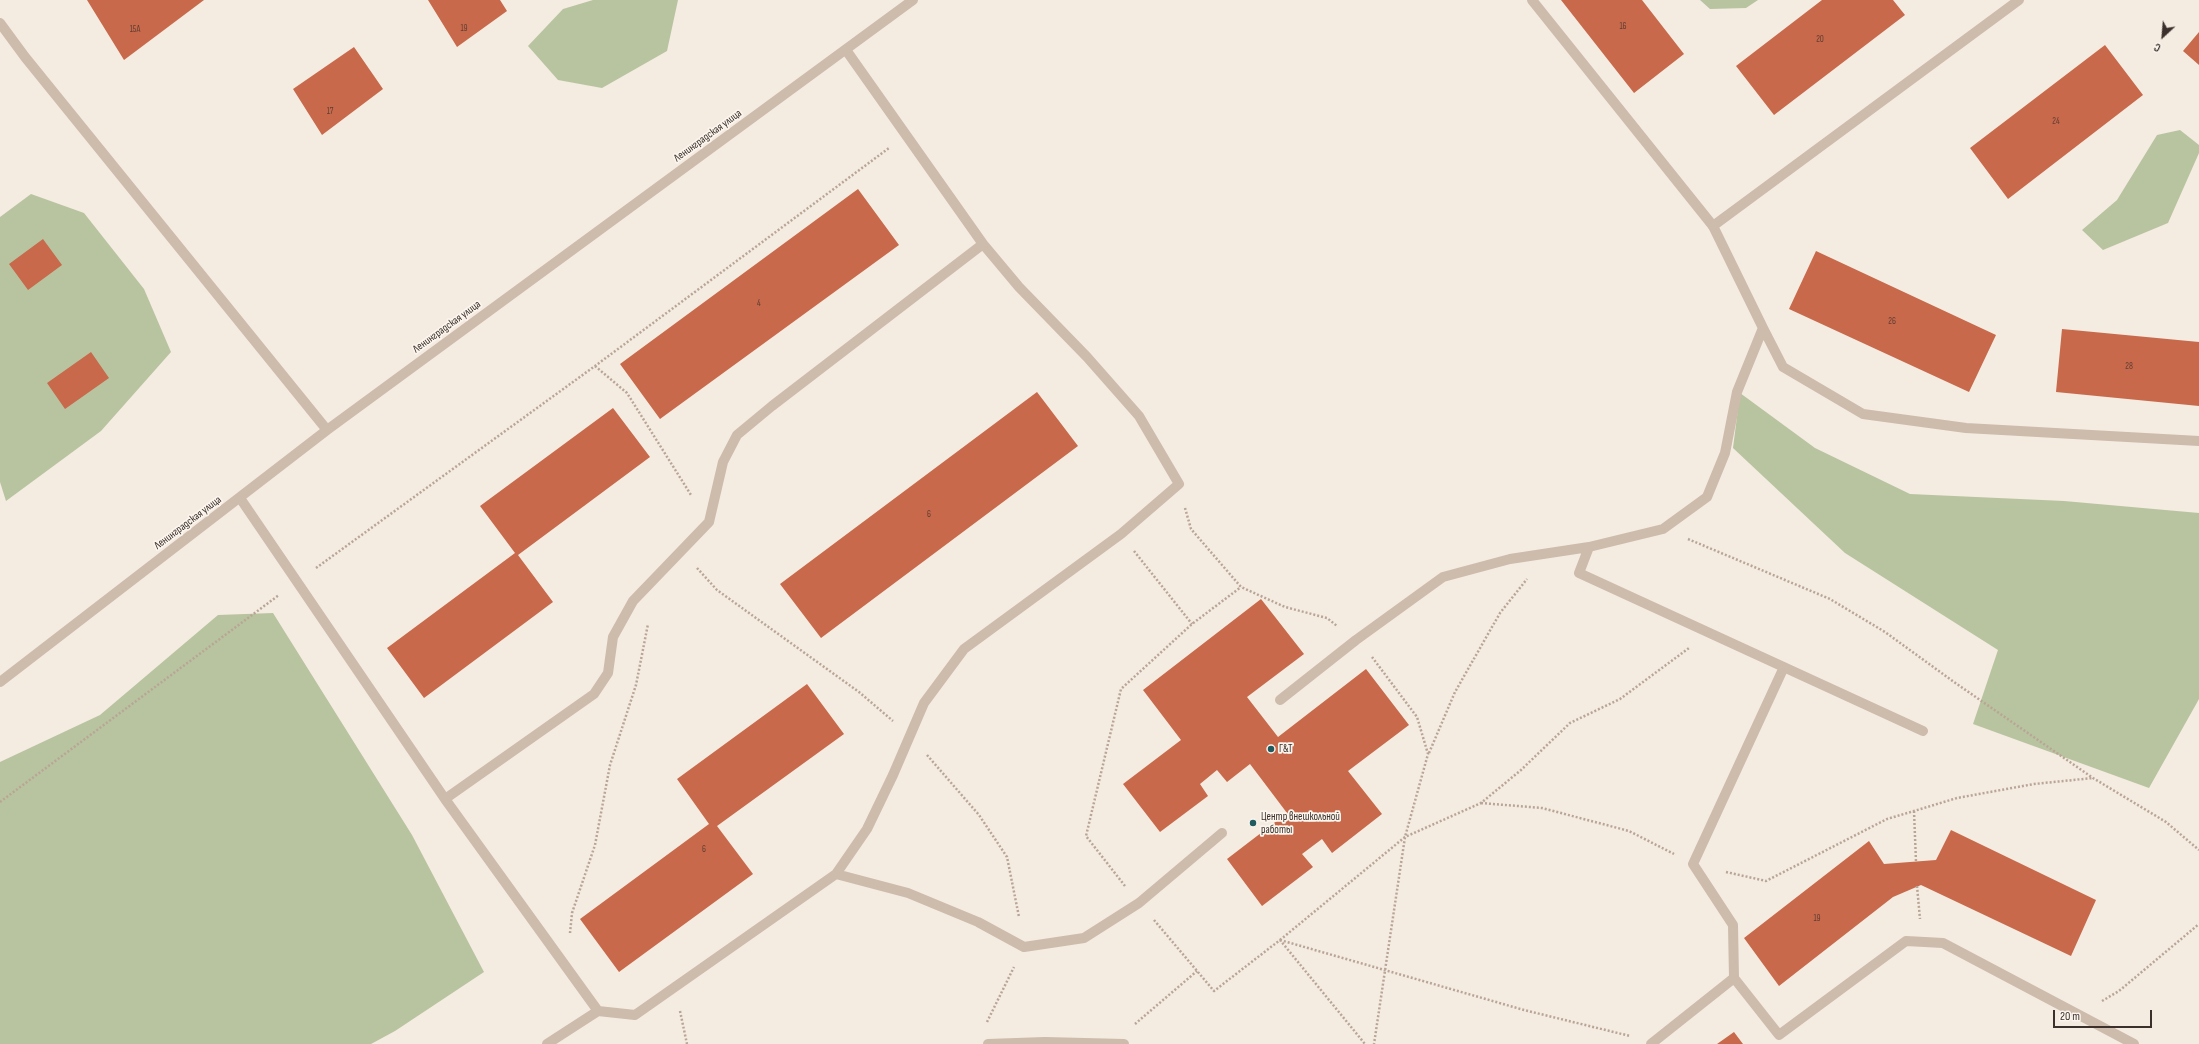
<!DOCTYPE html>
<meta charset="utf-8">
<style>
body{margin:0}
#map{position:relative;width:2199px;height:1044px;overflow:hidden;background:#f4ebe1;font-family:"Sofia Sans Condensed",sans-serif}
canvas{display:block}
.north{position:absolute;left:2143px;top:16px;width:40px;height:40px;-webkit-text-stroke:3px #fbf5ee;paint-order:stroke;rotate:206deg;font-size:11px;font-weight:700;line-height:16px;text-align:center;color:#3b302b}
.north::after{content:'';display:block;margin:auto;width:14px;height:18px;background:#3b302b;clip-path:polygon(50% 0,100% 100%,50% 72%,0 100%)}
.scale{position:absolute;left:2053px;top:1010px;width:99px;height:18px;box-sizing:border-box;border:2px solid #3b302b;border-top:0;padding-left:5px;font-size:12px;line-height:14px;white-space:nowrap;color:#3b302b;-webkit-text-stroke:3px #fbf5ee;paint-order:stroke}
</style>
<div id="map">
<canvas width="2199" height="1044"></canvas>
<div class="north">С</div>
<div class="scale">20 m</div>
</div>
<script>
const c = document.querySelector('canvas').getContext('2d');
c.lineJoin = 'round';
function fill(path, color) { c.fillStyle = color; c.fill(path, 'evenodd'); }
function strokePath(path, color, width, dash) { c.strokeStyle = color; c.lineWidth = width; c.lineCap = dash ? 'butt' : 'round'; c.setLineDash(dash || []); c.stroke(path); }
function drawText(font, color, halo, rows, align = 'center') {
  c.font = font + ' "Sofia Sans Condensed",sans-serif'; c.lineWidth = 3.5; c.setLineDash([]); c.textBaseline = 'middle'; c.strokeStyle = halo; c.fillStyle = color; for (const [text, x, y, turn = 0] of rows) {
    c.save(); c.translate(x, y); c.rotate((+turn || 0) * Math.PI / 180); c.textAlign = isNaN(turn) ? turn : align; if (halo) c.strokeText(text, 0, 0); c.fillText(text, 0, 0); c.restore();
  }
}
fill(new Path2D(`
 M593,0H678L667,51L602,88L558,80L528,46L563,9Z
 M1700,0H1758L1746,8L1710,9Z
 M2180,130L2199,145V153L2168,223L2103,250L2082,230L2117,200L2157,135Z
 M31,194L84,213L144,289L171,352L101,431L6,501L0,482V217Z
 M1740,393L1815,448L1910,494L2064,501L2199,513V699L2149,788L1973,724L1998,650L1845,553L1733,448Z
 M273,613L412,835L484,972L395,1031L371,1044H0V762L100,715L218,615Z`), '#b8c4a0');
fill(new Path2D(`
 M87,0H204L124,60Z
 M428,0H500L507,11L457,47Z
 M1561,0H1642L1684,54L1634,93Z
 M1822,0H1893L1905,15L1774,115L1736,66Z
 M2199,32V65L2183,51Z
 M2105,45L2143,95L2008,199L1970,148Z
 M354,47L383,89L322,135L293,89Z
 M858,189L899,245L660,419L620,364Z
 M43,239L62,265L28,290L9,264Z
 M1816,251L1996,335L1969,392L1789,309Z
 M2062,329L2199,342V406L2056,392Z
 M91,352L109,378L65,409L47,383Z
 M1037,392L1078,446L821,638L780,584Z
 M613,408L650,457L518,555L553,602L424,698L387,648L515,553L480,506Z
 M1261,599L1304,654L1247,697L1278,737L1366,669L1409,725L1348,771L1382,814L1332,853L1322,839L1302,854L1313,867L1262,906L1227,859L1287,813L1250,764L1227,782L1217,770L1200,784L1208,796L1160,832L1123,784L1181,740L1143,690Z
 M807,684L844,734L717,826L753,874L619,972L580,919L709,824L677,779Z
 M1951,830L2096,900L2071,956L1921,885L1893,897L1779,986L1744,938L1869,841L1884,864L1936,860Z
 M1734,1032L1743,1044H1717Z`), '#c8694b');
strokePath(new Path2D(`
 M595,366L627,393L691,495
 M1185,508L1191,529L1241,587L1285,607L1327,618L1337,626
 M1688,539L1830,599L1885,632L1954,682L2093,778L2166,822L2199,850
 M1134,551L1192,624
 M316,568L595,366L889,148
 M697,568L717,590L859,692L893,721
 M1372,657L1417,717L1428,754L1405,837L1374,1044
 M1429,753L1455,692L1500,613L1527,579
 M927,755L979,815L1007,857L1019,917
 M0,802L279,595
 M1481,803L1542,808L1629,831L1674,854
 M1914,811L1916,862
 M1726,872L1766,881L1887,819L1914,811L1957,798L2034,784L2093,778
 M1125,886L1086,836L1121,689L1192,624L1241,587
 M1917,886L1920,919
 M1154,920L1214,991L1280,940L1365,1044
 M570,933L572,913L595,845L610,765L636,685L648,624
 M1280,940L1405,837L1481,803L1521,770L1570,723L1620,699L1689,648
 M1280,940L1524,1010L1630,1036
 M2102,1001L2119,991L2199,924
 M680,1011L687,1044
 M987,1022L1014,967
 M1135,1024L1197,971`), '#b9a596', 2.5, [2, 2]);
strokePath(new Path2D(`
 M1763,328L1783,367L1863,414L1966,428L2199,441
 M240,498L445,799L598,1011L547,1044
 M1589,547L1579,573L1923,731
 M1280,700L1356,640L1443,577L1510,559L1589,547L1663,529L1707,497L1725,453L1737,392L1763,328L1713,226
 M445,799L594,694L608,673L613,637L633,601L709,522L723,462L737,435L772,406L983,244
 M836,874L908,893L978,922L1024,947L1084,938L1139,903L1222,833
 M1734,978L1733,925L1693,864L1784,667
 M598,1011L635,1015L836,874L867,829L893,775L924,703L964,649L1121,534L1179,484L1139,416L1087,357L1019,287L983,244L846,50
 M988,1044L1045,1042L1124,1044
 M1651,1044L1734,978L1779,1035L1906,941L1943,943L2134,1044`), '#cdbbac', 10);
strokePath(new Path2D(`
 M1532,0L1713,226L2019,0
 M0,23L25,57L327,430
 M0,682L327,430L913,0`), '#cdbbac', 10);
for (const [x, y, r, color] of [
 [1271,749,4,"#1f5a5e"],
 [1253,823,4,"#1f5a5e"]
]) { const dot = new Path2D(); dot.arc(x, y, r, 0, 2 * Math.PI); c.fillStyle = color; c.fill(dot); strokePath(dot, '#fbf5ee', 1.5); }
drawText('9px', '#5e3e33', null, [
 ["16",1623,27],
 ["19",464,29],
 ["15А",135,30],
 ["20",1820,40],
 ["17",330,112],
 ["24",2056,122],
 ["4",759,304],
 ["26",1892,322],
 ["28",2129,367],
 ["6",929,515],
 ["6",704,850],
 ["19",1817,919]
]);
drawText('11px', '#3b302b', '#fbf5ee', [
 ["Ленинградская улица",708,136,-36],
 ["Ленинградская улица",447,327,-36],
 ["Ленинградская улица",188,523,-37]
]);
drawText('11px', '#3b302b', '#fbf5ee', [
 ["Г&Т",1279,749],
 ["Центр внешкольной",1261,817],
 ["работы",1261,830]
], 'left');
</script>
